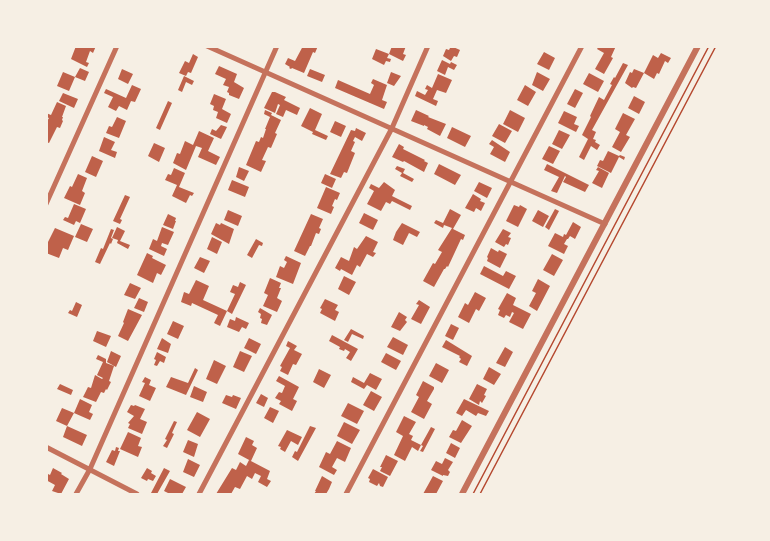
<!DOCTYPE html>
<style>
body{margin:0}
#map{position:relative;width:770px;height:541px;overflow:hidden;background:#f6efe4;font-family:Spectral,serif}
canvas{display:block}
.frame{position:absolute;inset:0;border:48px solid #f6efe4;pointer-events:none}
</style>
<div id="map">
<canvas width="770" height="541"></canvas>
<div class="frame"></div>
</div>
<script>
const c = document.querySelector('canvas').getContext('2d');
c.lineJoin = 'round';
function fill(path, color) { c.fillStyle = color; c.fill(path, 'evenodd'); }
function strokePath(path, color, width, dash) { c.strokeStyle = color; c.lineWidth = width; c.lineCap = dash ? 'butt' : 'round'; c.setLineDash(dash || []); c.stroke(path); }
fill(new Path2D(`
 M76,46H96L93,53L90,51L86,62L89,63L87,67L71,59Z
 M303,46H318L315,53L313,52L304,73L292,68L291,69L289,68L290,67L285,64L288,58L295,61Z
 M392,46H406L403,54L406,55L403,61L389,54L387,58L391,59L390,62L386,61L384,65L372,59L376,49L389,54Z
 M451,46L460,50L457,57L454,56L451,61L443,56L446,49L449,50Z
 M599,46H616L611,57L613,58L604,74L595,69L604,53L597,49Z
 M544,52L555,58L549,70L537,64Z
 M661,53L671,58L668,63L665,61L659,74L657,73L654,79L644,73L653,55L658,58Z
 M193,54L198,57L191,73L188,72L186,76L179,73L185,61L189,63Z
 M442,60L450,64L451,62L457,65L454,70L448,67L445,75L437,71Z
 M623,63L628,65L592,130L596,132L593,139L596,140L595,142L600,145L597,150L591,146L584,160L579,157L588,139L582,135L591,117L590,116L599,97L604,100L612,85L610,84L614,77L615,78Z
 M219,66L237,74L234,82L244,88L239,99L229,95V93L227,92L229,87L223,85L226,79L215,74Z
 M80,68L89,72L85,81L75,77Z
 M122,69L133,74L128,84L118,79Z
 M310,69L325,75L322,82L307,76Z
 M634,69L644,73L636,88L633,87L632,88L625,83L630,72L632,73Z
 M63,72L75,77L69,91L57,86Z
 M391,72L401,76L394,86L387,83Z
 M537,72L550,79L543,91L532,85Z
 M589,73L604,81L598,92L583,84Z
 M438,74L452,80L446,93L437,90L433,99L438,101L436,106L415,96L417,91L425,95L428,90L425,89L427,85L432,88Z
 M184,76L194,81L192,85L186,82L182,92L178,90Z
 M373,79L387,85L382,100L387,102L384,109L335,88L338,80L370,94L374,85L371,83Z
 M132,85L141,89L135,102L131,101L127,110L119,106L116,111L108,107L113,97L104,93L106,89L126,98Z
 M525,85L536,92L528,106L517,100Z
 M575,89L583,93L575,108L567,104Z
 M272,92H275L286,97L284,100L300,108L297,115L286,110L283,117L276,114L280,105L278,104L275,113L264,108Z
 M63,93L78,99L74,108L59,101Z
 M214,94L226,99L222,109L231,114L227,123L216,118L218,112L213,110L214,106L210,104Z
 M634,96L645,102L639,114L628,108Z
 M168,101L172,103L160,130L156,128Z
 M57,102L66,106L62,117H63L62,120L63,121L60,128L57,127L49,143L46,142V123L49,118L46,117V113L51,115Z
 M310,108L322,114L315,130L328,136L326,140L312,134L313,132L301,126Z
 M265,110L272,113L271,115L281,120L275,133L277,134L271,148L268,147L262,160L266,161L261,172L246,165L256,141L259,142L261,137L263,138L266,129H265L270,117L264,114Z
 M416,110L429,116L428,117L446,124L440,136L427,129L428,127L424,125V126L411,121Z
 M510,110L525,118L518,132L503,124Z
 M564,111L577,117L574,124L579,126L576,132L558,123Z
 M623,113L635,119L626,135L630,137L621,152L612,147L620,132L615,129Z
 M117,117L126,121L119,138L106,133L109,126L112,127Z
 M335,121L346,126L341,137L330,132Z
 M499,124L512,131L505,143L492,136Z
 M221,125L227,127L221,139L210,134L212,129L216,131Z
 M452,127L471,136L465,147L447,138Z
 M356,128L366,133L362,141L355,137L353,141L355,142L351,151L355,153L347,173L344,172L341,178L330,174L351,130L355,131Z
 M559,130L570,135L562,149L552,144Z
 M199,131L214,138L208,151L220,157L216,165L198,157L202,148L196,146L186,170L173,163L177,153L180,154L185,141L193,145Z
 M104,137L115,142L111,150L117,152L115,158L99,151Z
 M492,140L510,152L505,162L490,154L494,147L489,144Z
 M154,143L165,148L159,162L148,156Z
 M399,144L404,147L403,149L425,160L424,161L428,163L424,172L404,161L403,162L392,157Z
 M549,146L560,151L553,164L542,159Z
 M608,151L619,156L620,155L625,157L624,160L619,157L611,173L597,166L600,160L603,161Z
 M92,156L103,161L96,177L85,172Z
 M439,164L461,175L455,185L434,174Z
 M547,164L589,185L585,192L563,182L566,177L565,176L557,193L551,191L559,177L544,170Z
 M397,166L405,169L403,173L414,179L412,182L400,176L402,173L395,169Z
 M239,167L249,171L244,181L236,177Z
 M598,167L609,173L602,188L592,183L599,171L596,170Z
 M174,168L185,173L179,187L194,193L192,196L190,195L186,203L172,196L177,185L165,180L168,174L171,175Z
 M78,174L87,178L82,191L85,193L80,205L64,198L70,186L72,187Z
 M325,174L336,179L332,188L321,183Z
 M232,180L249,187L245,197L228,190Z
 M384,182L395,190L392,196L412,206L410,210L392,201L390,204L386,202L381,211L367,204L374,191L369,188L371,184L379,188Z
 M479,182L492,188L487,198L474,191Z
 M326,187L340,193L337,200L335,199L332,206L334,207L331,214L317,208Z
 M473,194L481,199L480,201L485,203L481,211L476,208L474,212L465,208Z
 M125,195L130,197L120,219L122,220L120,224L113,221Z
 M74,204L86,209L80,223L76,221L74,225L63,220L65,217L68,218Z
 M514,205L519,207L520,205L527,209L518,227L506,221Z
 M450,209L461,215L453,229L465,235L463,240L461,239L448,267L447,266L445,269H444L434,287L423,281L433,263L435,264L442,252L438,250L452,228L444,225L443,228L434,223L436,220L443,223Z
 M555,209L559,211L549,230L545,227Z
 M228,210L242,216L238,226L224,220Z
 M538,210L549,216L543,227L532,221Z
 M364,213L378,220L373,230L359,223Z
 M168,214L176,218L175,221H176L173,229L163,225Z
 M311,214L323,219L319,228L321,229L319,234L316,233L311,246H310L305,256L294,251Z
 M573,222L581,227L575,239L570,236L568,239H567L564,244L568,246L564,254L548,246L555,233L563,237L564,234L566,235Z
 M216,223L220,225L221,223L234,229L229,244L211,234Z
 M402,223L420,232L417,237L409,233L403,245L393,240L396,232Z
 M81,224L93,229L87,242L75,237Z
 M117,227L125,231L120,241L130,245L128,249L117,243L118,240L112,238Z
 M162,227L174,232L168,245L162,243L161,246L167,249L164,256L149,249L153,239L157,241Z
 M55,228L74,236L68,250L63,248L59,258L46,253V246Z
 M111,229L114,230L111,238L113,239L111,244L110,243L100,264L95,262L101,248L103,249Z
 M503,229L511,233L508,237L511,238L508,245L506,244L504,247L495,242Z
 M366,236L378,242L373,252L376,253L373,257L367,254L360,267L357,265L352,275L341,269L340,271L335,268L341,257L349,261L354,247L357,249Z
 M212,237L222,242L217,254L207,249Z
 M256,239L263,243L262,246L259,245L252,258L247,255Z
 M491,248L498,252L499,250L507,254L500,268L487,261L488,258L487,257Z
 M147,253L153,256L152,258L166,265L161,275L157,273L153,283L137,275Z
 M552,254L563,260L554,276L543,270Z
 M286,256L301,263L293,284L276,277L280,266L284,268L287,262L284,260Z
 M200,257L210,261L204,273L194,268Z
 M484,266L503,276L506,271L516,276L509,289L480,274Z
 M344,276L356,282L349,295L338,289Z
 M270,278L281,283L279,288H281L277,298L282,301L277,312L263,306L268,295L264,293Z
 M538,279L550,286L537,311L529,306L536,293L532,291Z
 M196,280L209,286L203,300L227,311L220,326L214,323L218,315L192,303L191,306L181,302L184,292L189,294Z
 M240,282L246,285L232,314L227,311L235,294L230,292L233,285L238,287Z
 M130,283L141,288L135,299L124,295Z
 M475,292L486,298L479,311L476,309L469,323L458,317L465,303L468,305Z
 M507,293L516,298L513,305L531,314L523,329L509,322L514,313L512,312L510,317L506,315L504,318L498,315L500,310L498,309Z
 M139,298L148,302L144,312L134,308Z
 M325,299L338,305L335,310L339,312L335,321L320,313L322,309L320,308Z
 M419,300L430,307L421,324L411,319L419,305L416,304Z
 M76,302L82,305L77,317L68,313L70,310L72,311Z
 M260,308L272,315L267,325L261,323L262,319L260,318L261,314L258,312Z
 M128,309L142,315L128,341L118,336L124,323L123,322Z
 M399,312L407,317L405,320L407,322L400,331L391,327Z
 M236,317L249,323L246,329L242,327L239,332L227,327L230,319L235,321Z
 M173,321L184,326L178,339L167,334Z
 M451,324L459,328L453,340L445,336Z
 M351,329L364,336L363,339L352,334L348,342L344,340Z
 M97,331L111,336L106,347L93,341Z
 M332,335L358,349L351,361L346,358L350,352L345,349L344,351L339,349L340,347L329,341Z
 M393,337L408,345L403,355L387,347Z
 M162,338L171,344L168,353L157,349Z
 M249,338L261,344L256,354L244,348Z
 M446,340L472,356L467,366L459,362L461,359L459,357L460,356L442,347Z
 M288,341L297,346L294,350L302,354L296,365L293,364L288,375L280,371L282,367L280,366L290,348L286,346Z
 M505,347L513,352L505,367L496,363Z
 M111,351L121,356L116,367L107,362Z
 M240,351L252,356L244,372L233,367Z
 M157,352L166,357L164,363L160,361L157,366L154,365L156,360L154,359Z
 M386,353L401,361L396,370L381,362Z
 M98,355L106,359V363L114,366L109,381L111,382L107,390L106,389L104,393L101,392L96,402L83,397L88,387L91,388L95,375L102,379L103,378L97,375L103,362L96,359Z
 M214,360L226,366L217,384L206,379Z
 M436,363L449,370L442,383L429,376Z
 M489,367L501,374L494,385L483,379Z
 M195,368L198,370L186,395L166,387L171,377L188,383Z
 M319,369L331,375L324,388L313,382Z
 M370,373L382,379L376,390L367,385L364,389L351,382L353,377L364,383Z
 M279,376L299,387L293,399L297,401L292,411L279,404L281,401L275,398L279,392L282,393L285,386L276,381Z
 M145,377L151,380L149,385L156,388L150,401L139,396L145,383L142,382Z
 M423,381L434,387V389L427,401L432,404L424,419L411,412L419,397L416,395Z
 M60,384L73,390L71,395L57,389Z
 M477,384L487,389L484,395L486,396L482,403L480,401L479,405L469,399Z
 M194,386L207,392L203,402L190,397Z
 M371,391L382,397L374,411L363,405Z
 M261,394L268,398L264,407L256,403Z
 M226,395L232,397L233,395L241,398L236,409L222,403Z
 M80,399L92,405L89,412L93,414L90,420L74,413Z
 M464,399L489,411L486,416L478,413L476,416L466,410L462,416L456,413Z
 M348,403L364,411L357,424L341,416Z
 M131,405L134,406L135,405L145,409L140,419L147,422L142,434L128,428L130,424L128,423L134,416L127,412Z
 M270,407L279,411L273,423L264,418Z
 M62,408L74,413L67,426L56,421Z
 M197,412L210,419L200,437L187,430Z
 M404,416L416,422L409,434L413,436L411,440L421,445L418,451L412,447L405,461L394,455L403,436L396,432Z
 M462,420L472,426L461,443L449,437L453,430L456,431Z
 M174,421L177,422L172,433L174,434L167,448L163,446L167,440L165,439Z
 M344,422L360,430L352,444L337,436Z
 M67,426L87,435L82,446L63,437Z
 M310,426L316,428L298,461L292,457L295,451L297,452Z
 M431,427L435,429L423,452L420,451L423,446L421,445Z
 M287,430L302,437L298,445L291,441L285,452L280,449L281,447L278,446Z
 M128,432L141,438L138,446L142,447L138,457L120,449Z
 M246,437L254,441L252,445L257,448L251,461L238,454Z
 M188,440L198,444L194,457L183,452Z
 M337,441L351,448L345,462L337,458L332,467L337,470L334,475L319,467L326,452L330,454Z
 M451,443L460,448L455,458L446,453Z
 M116,447L119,448L118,451H120L114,466L106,462L112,450L115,451Z
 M386,455L398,461L390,476L380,471L382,467H380Z
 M445,458L453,462L448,470L450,472L448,476L443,475V476L431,470L436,461L442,464Z
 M188,459L200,465L194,477L183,472Z
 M249,460L270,471L267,479L271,481L267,487L258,482L261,476L255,473L252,479L247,476L240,489L235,487L231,494H216L232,468L236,470L240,462L246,466Z
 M53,468L62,473L61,474L69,479L61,494L52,491L55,485L46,480L48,474L50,475Z
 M147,468L152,471L151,473L156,476L153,481L148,479L147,481L141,478Z
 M164,468L170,471L157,494H154L151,493Z
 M373,469L388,477L383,487L380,486L379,483L377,486L369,482L370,479L368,478Z
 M322,476L332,482L329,489L326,494H314L316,491H315Z
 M433,476L443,481L436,494H423Z
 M170,479L186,487L182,494H170L164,491Z`), '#bf614a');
strokePath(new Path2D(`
 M473,494L709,46
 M480,494L716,46`), '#b5482f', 1.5);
strokePath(new Path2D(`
 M207,46L605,224
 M46,204L117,46
 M46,447L137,494
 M76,494L90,469L277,46
 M199,494L392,128L428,46
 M346,494L582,46`), '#c5725c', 5);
strokePath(new Path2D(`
 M462,494L698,46`), '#c5725c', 6);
</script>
